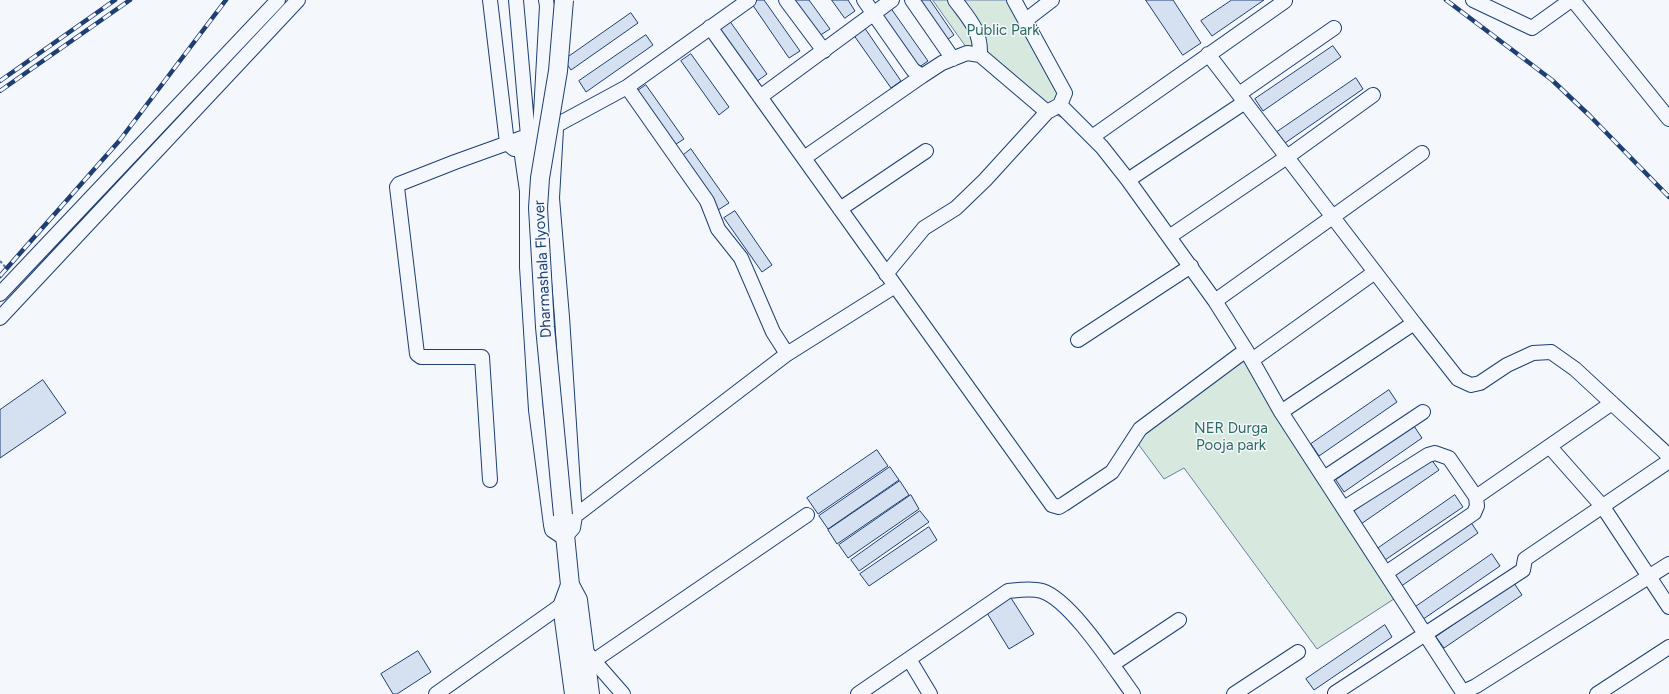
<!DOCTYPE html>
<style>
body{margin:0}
canvas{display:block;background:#f4f7fb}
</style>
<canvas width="1669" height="694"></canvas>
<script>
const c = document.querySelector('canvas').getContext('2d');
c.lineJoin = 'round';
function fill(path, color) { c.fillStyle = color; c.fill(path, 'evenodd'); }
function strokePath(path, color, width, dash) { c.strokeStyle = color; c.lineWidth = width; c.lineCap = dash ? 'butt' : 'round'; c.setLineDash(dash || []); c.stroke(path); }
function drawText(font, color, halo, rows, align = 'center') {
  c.font = font + ' Figtree,sans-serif'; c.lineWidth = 3; c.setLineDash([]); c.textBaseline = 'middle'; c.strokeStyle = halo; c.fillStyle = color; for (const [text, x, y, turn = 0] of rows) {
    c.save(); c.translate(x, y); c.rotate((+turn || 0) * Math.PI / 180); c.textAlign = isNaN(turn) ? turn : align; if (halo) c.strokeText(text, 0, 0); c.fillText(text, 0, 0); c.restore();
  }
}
const green = new Path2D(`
 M933,0H1022L1078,124L1049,112L969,51Z
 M1247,352L1397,597L1317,649L1184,468L1164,479L1136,441Z`);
fill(green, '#d7e8df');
strokePath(green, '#687fa3', 1);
const building = new Path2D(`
 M758,0H764L800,51L789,58L752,4Z
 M794,0H809L830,29L819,36Z
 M832,0H848L855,11L845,18Z
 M914,0H930L954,35L944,42Z
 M1146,0H1173L1201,43L1183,55Z
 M1232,0H1264L1212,36L1201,21Z
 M890,7L928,61L918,68L880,14Z
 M631,13L638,23L571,70L564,60Z
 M729,20L767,74L756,82L719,28Z
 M864,27L901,81L891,88L853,34Z
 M646,35L653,45L586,92L579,81Z
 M1333,46L1341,57L1263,111L1255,99Z
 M691,54L729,107L719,115L681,61Z
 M1356,78L1363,89L1285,143L1277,132Z
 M646,85L684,139L673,146L636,92Z
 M691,149L729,203L718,210L681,157Z
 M735,211L772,265L762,272L724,218Z
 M43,380L66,413L0,458V410Z
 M1389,390L1397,402L1319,456L1311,444Z
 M1414,426L1422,438L1344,492L1336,480Z
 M877,450L888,466L818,514L807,498Z
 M1431,459L1439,470L1361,524L1353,512Z
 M890,467L899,480L828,529L819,516Z
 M900,481L909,495L837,544L828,530Z
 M911,495L919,509L848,558L839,545Z
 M1455,495L1463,507L1385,560L1377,549Z
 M920,511L929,522L859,571L851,560Z
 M1470,521L1478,533L1400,587L1392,575Z
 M929,527L937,540L869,586L860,574Z
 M1492,554L1500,566L1422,620L1414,608Z
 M1514,583L1522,595L1444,648L1436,637Z
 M1011,598L1034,634L1009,649L987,613Z
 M1385,625L1392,637L1314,690L1306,679Z
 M418,651L431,672L397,694H393L381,674Z`);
fill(building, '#d5e0f0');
strokePath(building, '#1d3f73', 1);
const minor = new Path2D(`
 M490,0L507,143L514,149
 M516,0L528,136L522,156L527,191V267L536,410L551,525L552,530L564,538L573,528L575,516L562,317L552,198L556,129
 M786,0L824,51
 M864,0L913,70L922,76L942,63L967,53L980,55L1047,112L1060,105L1102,147L1128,180L1215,301L1246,350L1281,412L1464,694
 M912,0L953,59
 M955,0C969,19 981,30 980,55
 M1014,0L1065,93L1060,105
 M1473,0L1532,28L1571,0
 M1573,0L1669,119
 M1026,20L1052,0
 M710,27L1052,505L1059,507L1064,504L1112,472L1140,429L1246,350
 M1208,54L1414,323
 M627,87L707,201L718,229L741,258L773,332L787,354
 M1239,94L1334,28
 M760,97L892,0
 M1092,137L1285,1
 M804,158L922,76
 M1128,180L1245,102
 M529,181L540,131L547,6L546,0
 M840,209L926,151
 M1169,237L1287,157L1373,95
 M886,274L924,228L956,208L985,180L1047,112
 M0,294L278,0
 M1215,301L1422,153
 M0,318L298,0
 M1078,340L1191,266
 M1252,360L1375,272
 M1281,412L1414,323L1458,379L1471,385L1480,383L1507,365L1533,353L1551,352L1575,369L1669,456
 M1550,447L1603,507L1669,607
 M1324,478L1423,412
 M490,480L482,357H421L417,354L397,187L399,184L455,162L555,126L627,87L749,0
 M1344,508L1428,455L1435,453L1449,458L1476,497
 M575,516L787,354L895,286
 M1386,573L1474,513L1477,506L1476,497L1612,403
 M588,654L623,694
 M909,659L930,694
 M595,660L807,515
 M1113,664L1179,620
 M1463,692L1476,686L1669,564
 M1335,693L1523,570L1525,559L1669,461
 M436,694L563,604L571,602
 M858,694L1008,591C1019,590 1031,588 1042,591C1071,600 1114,668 1133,694
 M1234,694L1298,652
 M1597,694L1669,647`);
const major = new Path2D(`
 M563,515L570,585L578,600L590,694
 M570,585L563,604L564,620L574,694`);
strokePath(minor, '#1d3f73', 16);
strokePath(major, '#1d3f73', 20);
strokePath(new Path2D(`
 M0,261L7,269`), '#5e769c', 2, [3, 2]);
strokePath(minor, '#f4f7fb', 14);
strokePath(major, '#f4f7fb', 18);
const rail = new Path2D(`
 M1446,0L1552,80L1590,116L1669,197
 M0,81L115,0
 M0,91L130,0
 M0,276L120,140L226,0`);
strokePath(rail, '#1d3f73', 4.5);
strokePath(rail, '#f4f7fb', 3, [9]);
const majorBridge = new Path2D(`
 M563,515L545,327L538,208L540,178L558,71L564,0`);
strokePath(majorBridge, '#1d3f73', 20, []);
strokePath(majorBridge, '#f4f7fb', 18);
drawText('15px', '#2c6c60', '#f4f7fb', [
 ["Public Park",1003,31],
 ["NER Durga",1231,429],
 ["Pooja park",1231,446]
]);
drawText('15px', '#1d3f73', '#f4f7fb', [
 ["Dharmashala Flyover",543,269,-93]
]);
</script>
